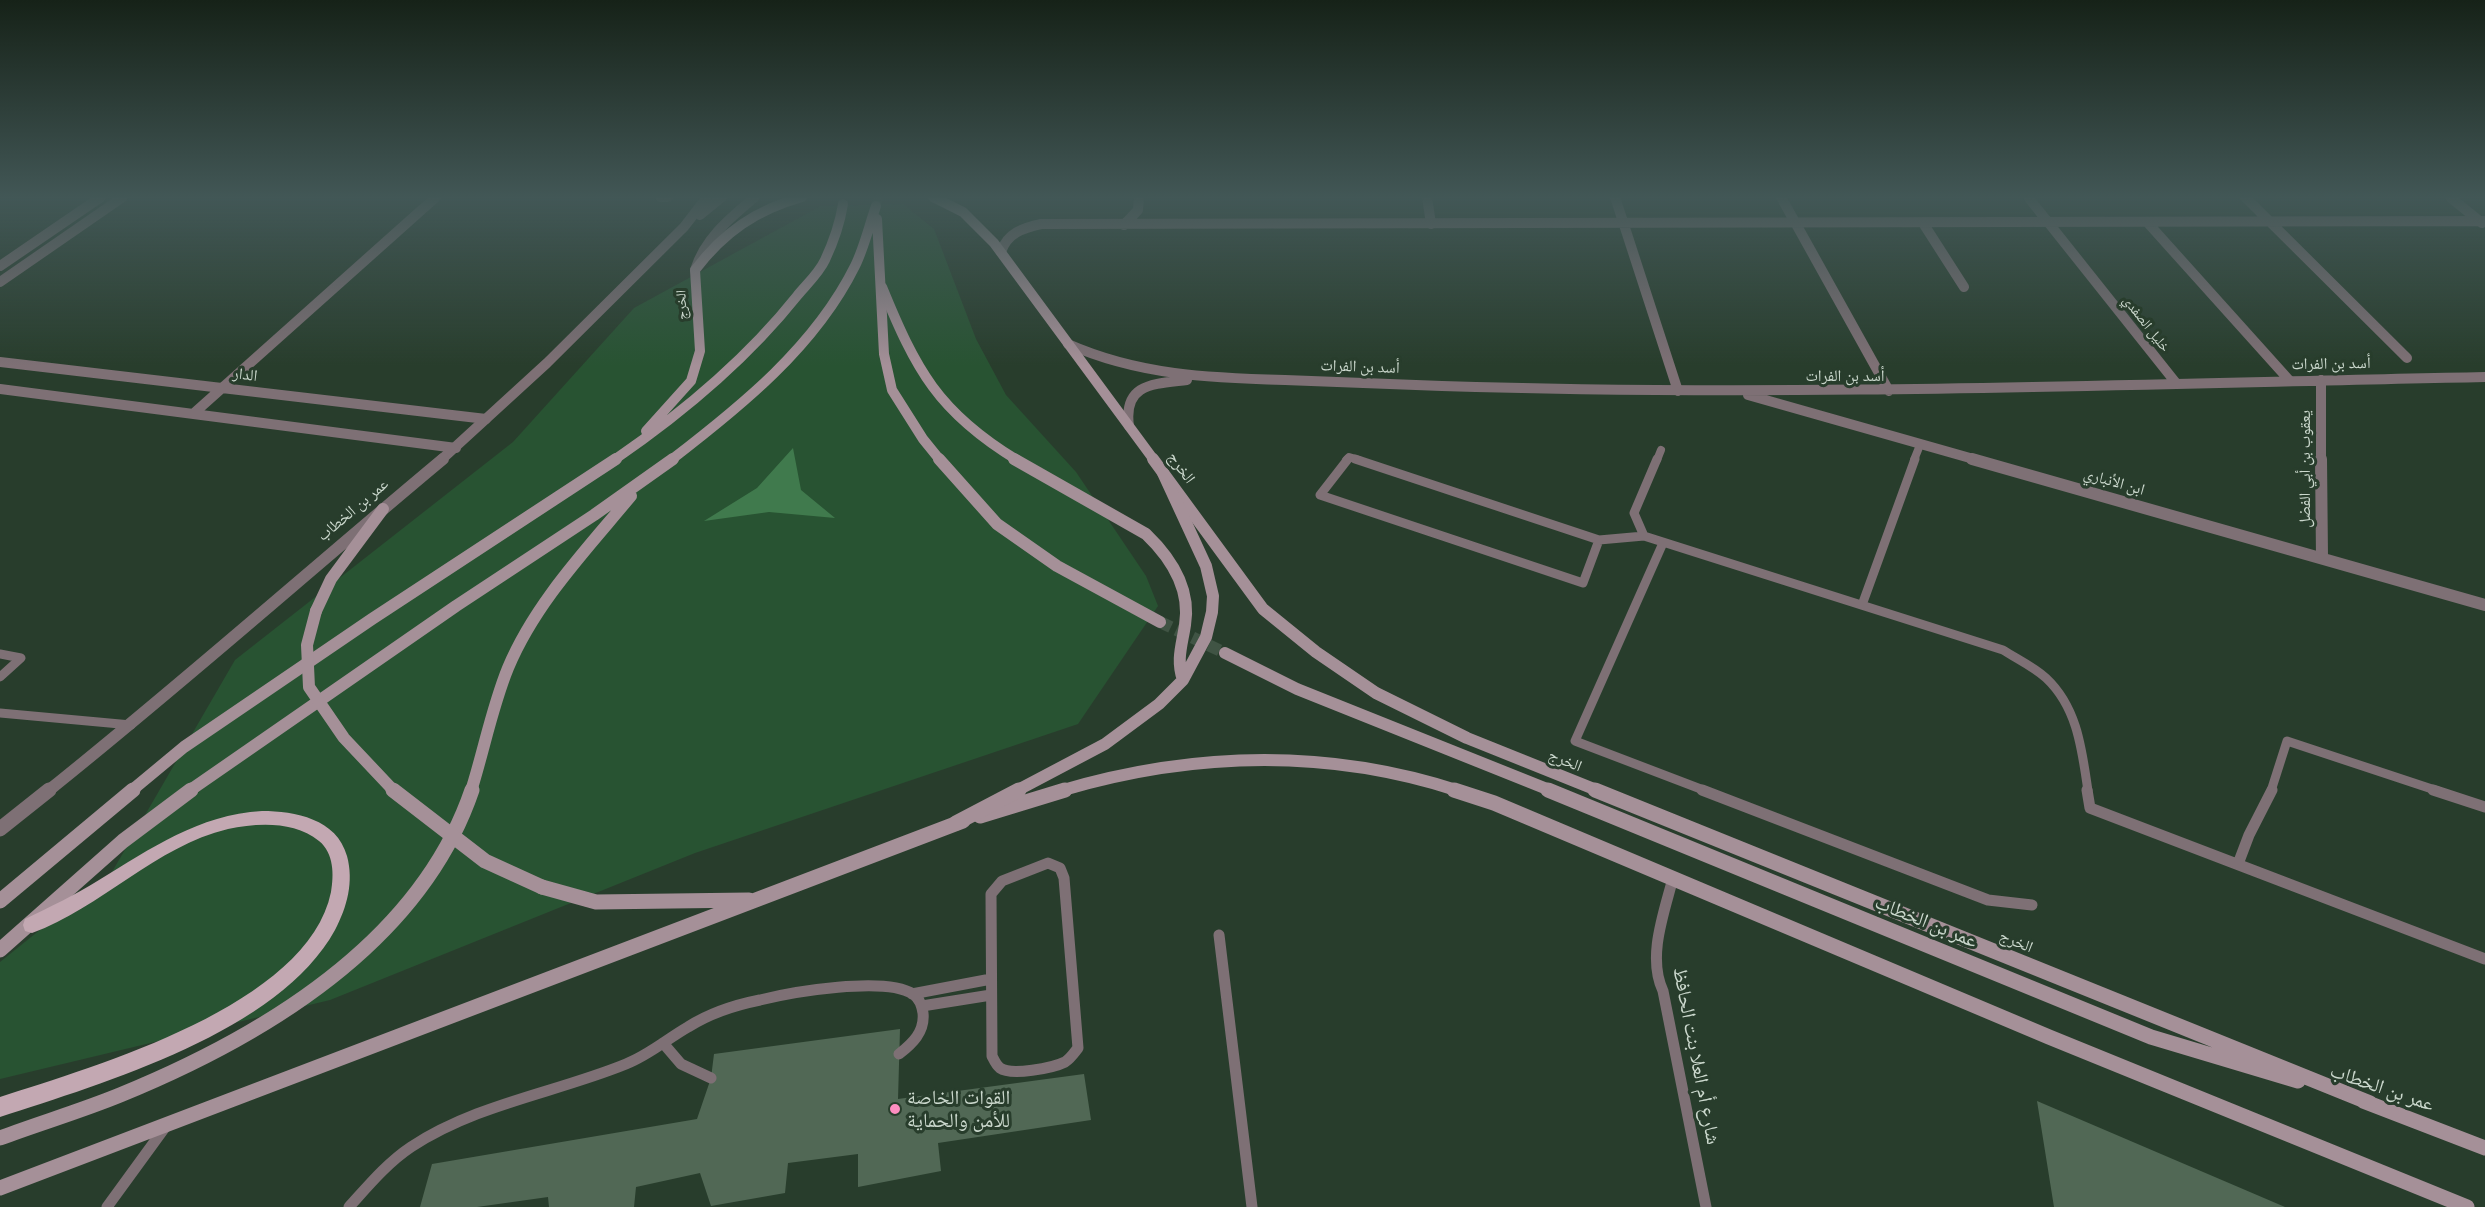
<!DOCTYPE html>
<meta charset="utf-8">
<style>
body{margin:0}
canvas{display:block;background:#283d2c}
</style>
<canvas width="2485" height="1207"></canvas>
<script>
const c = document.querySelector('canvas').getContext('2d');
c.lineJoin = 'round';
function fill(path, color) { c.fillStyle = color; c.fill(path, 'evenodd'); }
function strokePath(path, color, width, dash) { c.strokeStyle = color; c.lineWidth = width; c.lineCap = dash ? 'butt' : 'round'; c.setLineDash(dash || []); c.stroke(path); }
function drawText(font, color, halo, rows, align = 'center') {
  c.font = font + ' "IBM Plex Sans","Noto Naskh Arabic",sans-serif'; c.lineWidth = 6; c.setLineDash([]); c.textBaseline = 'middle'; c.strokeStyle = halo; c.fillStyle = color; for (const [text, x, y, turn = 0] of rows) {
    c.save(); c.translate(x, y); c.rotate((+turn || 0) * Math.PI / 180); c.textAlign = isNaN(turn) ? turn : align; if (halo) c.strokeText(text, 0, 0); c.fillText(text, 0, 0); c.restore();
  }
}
fill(new Path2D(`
 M903,204L934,229L976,339L1006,395L1076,472L1146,576L1158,606L1078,724L695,853L330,1000L0,1079V962L112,872L235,660L513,442L634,308L821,206Z`), '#285332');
fill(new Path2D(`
 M793,448L801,490L835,518L769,512L704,521L757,488Z`), '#407a4d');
fill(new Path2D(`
 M900,1029L898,1099L1084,1074L1091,1120L938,1143L941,1171L858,1187V1154L788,1163L785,1193L711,1206L700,1173L636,1187L634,1207H549L548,1197L477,1207H420L432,1164L697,1119L711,1078L714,1054Z
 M2037,1101L2285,1207H2054Z`), '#516855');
strokePath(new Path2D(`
 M876,206L878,197`), '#405444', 10, [10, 4.5]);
strokePath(new Path2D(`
 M1160,622L1225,653`), '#405444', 12, [12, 6]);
strokePath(new Path2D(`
 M1346,460L1349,457L1359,460
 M1657,460L1661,450
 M1914,460L1920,445`), '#7e7075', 8);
strokePath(new Path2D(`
 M1348,459L1320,495L1583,583L1599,540
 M1355,459L1599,540
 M1657,459L1634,513L1644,536L2003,650C2017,659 2034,667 2046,678C2078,708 2082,751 2088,791
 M1599,540L1644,536
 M1663,543L1575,741L1706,791
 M1862,605L1915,459
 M0,654L21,658L0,677
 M0,713L131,725
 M2271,791L2287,741L2438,791`), '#7e7075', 9);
strokePath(new Path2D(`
 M1702,790L1988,900L2032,905
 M2087,790L2090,808L2485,959
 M2433,790L2485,807
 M1048,863L1060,868L1064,878L1078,1048C1074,1053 1071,1058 1065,1062C1053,1068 1011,1076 1000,1068C996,1065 994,1060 992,1056L991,894L1002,881Z
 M2238,864L2249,835L2272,790
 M1673,878C1664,913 1647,957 1663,991L1706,1207
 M1219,935L1252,1207
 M912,994L991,979
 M922,1006L991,995
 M663,1043L681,1064L711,1078
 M107,1207L166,1126
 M349,1207C368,1186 387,1163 411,1147C476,1104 555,1093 626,1064C649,1055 667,1039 688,1027C710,1013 735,1005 760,1000C792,992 885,976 913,994C919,998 922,1006 923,1013C925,1032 912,1044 899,1054`), '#7e7075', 11);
strokePath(new Path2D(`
 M660,197H668
 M1615,197L1678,391
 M1781,197L1889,391
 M2028,197L2176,383
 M2245,197L2407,358
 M2450,197L2482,223
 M2147,222L2289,380
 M1923,223L1964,287
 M1124,225L1138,210L1139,197
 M1001,252C1007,233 1023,228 1041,224L2485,221
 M0,266L101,197
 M0,282L123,197
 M1068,344C1138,375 1209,378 1285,380C1337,382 1389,384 1442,386C1790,397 2137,384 2485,377
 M0,362L486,419
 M2321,380V460
 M0,389L456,448
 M1748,395L1977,460
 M193,414L436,197
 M1129,426C1123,383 1154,384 1187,380`), '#7e7075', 10);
strokePath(new Path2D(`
 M1972,459L2485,605
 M2321,459L2322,557`), '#7e7075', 12);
strokePath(new Path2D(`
 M1427,197L1431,224
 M700,215L722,197
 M695,270C705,238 730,218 755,197
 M441,460L547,363L684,227L707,197`), '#7e7075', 10);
strokePath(new Path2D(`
 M48,791C182,684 311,569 443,459`), '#7e7075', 12);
strokePath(new Path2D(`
 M0,829L49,790`), '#7e7075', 15);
strokePath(new Path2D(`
 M933,197L963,212L994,243L1154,460
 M877,219L884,354L892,390L923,439L940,460
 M646,431L691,381L700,351L695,270C724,232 756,210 802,197
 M614,460C681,414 746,360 797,296C806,285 819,273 825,260C833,243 840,223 843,204
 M671,460C740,407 815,347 855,266C864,248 869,226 876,206`), '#a59098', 10);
strokePath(new Path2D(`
 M939,459L997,524L1057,566L1160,622
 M1153,459L1263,609L1316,652L1376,693L1467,738L1599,791
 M316,611L331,579L383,509
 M1225,653L1297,689L1552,791
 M131,791L184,747L372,619L616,459
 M189,791L456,606L594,515L673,459
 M471,791C484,750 492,707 508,668C535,603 587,549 631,496
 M1060,791C1192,752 1327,748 1459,791`), '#a59098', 12);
strokePath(new Path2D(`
 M1454,790L1494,803L2049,1037L2467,1207
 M1548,790L2151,1037L2298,1081
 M1595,790L2370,1103
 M980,816L1065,790
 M542,887L596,902L749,900
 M0,901L133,790
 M0,950L123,841L191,790
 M2363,1101L2485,1148
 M0,1138C40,1123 81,1111 120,1095C262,1037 420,943 472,790
 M0,1188L963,821`), '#a59098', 15);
fill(new Path2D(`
 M262,811C295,811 337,819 347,856C354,882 347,907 335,930C279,1032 104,1083 0,1117V1097C96,1066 308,1005 331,892C334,875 334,853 319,841C294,821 258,823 228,829C156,846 101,908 32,933L25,931L23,925L25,919C50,907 75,895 99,880C152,848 198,815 262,811Z`), '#c3a8b2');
strokePath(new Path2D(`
 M882,287C916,370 938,412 1017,460`), '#a59098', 10);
strokePath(new Path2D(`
 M1014,459L1146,534C1171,558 1191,589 1185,625C1182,645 1176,660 1183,680L1159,704L1105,744L1016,791
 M1163,473L1206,566L1213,596L1212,612L1206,637L1183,680
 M316,611L307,645L309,687L344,738L394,791`), '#a59098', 12);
strokePath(new Path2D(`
 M393,790L485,861L542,887
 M956,823L1019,790`), '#a59098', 15);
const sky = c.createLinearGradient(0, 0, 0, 366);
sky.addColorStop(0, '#162218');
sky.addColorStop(0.54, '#425756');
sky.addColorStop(1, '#42575600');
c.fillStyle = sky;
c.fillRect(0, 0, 2485, 366);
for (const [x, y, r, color] of [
 [895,1109,6,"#fd8ec0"]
]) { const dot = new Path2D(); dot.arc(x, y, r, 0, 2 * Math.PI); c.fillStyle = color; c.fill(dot); strokePath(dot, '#283d2c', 2); }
drawText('14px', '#cbd8cd', '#283d2c', [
 ["الخرج",682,305,-93],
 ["خليل الصفدي",2146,324,52]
]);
drawText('16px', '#cbd8cd', '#283d2c', [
 ["أسد بن الفرات",2331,364,-1],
 ["أسد بن الفرات",1360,367,2],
 ["الدار",245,375,7],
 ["أسد بن الفرات",1845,376],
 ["الخرج",1181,468,54],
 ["يعقوب بن أبي الفضل",2305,469,-90],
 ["ابن الأنباري",2114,482,16],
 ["عمر بن الخطاب",353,510,-40],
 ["الخرج",1565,761,22],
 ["الخرج",2016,942,22]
]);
drawText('20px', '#cbd8cd', '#283d2c', [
 ["عمر بن الخطاب",1926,922,22],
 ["شارع أم العلا بنت الحافظ",1696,1056,79],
 ["عمر بن الخطاب",2382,1088,19]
]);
drawText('20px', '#cbd8cd', '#283d2c', [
 ["القوات الخاصة",907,1098],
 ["للأمن والحماية",907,1121]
], 'left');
</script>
